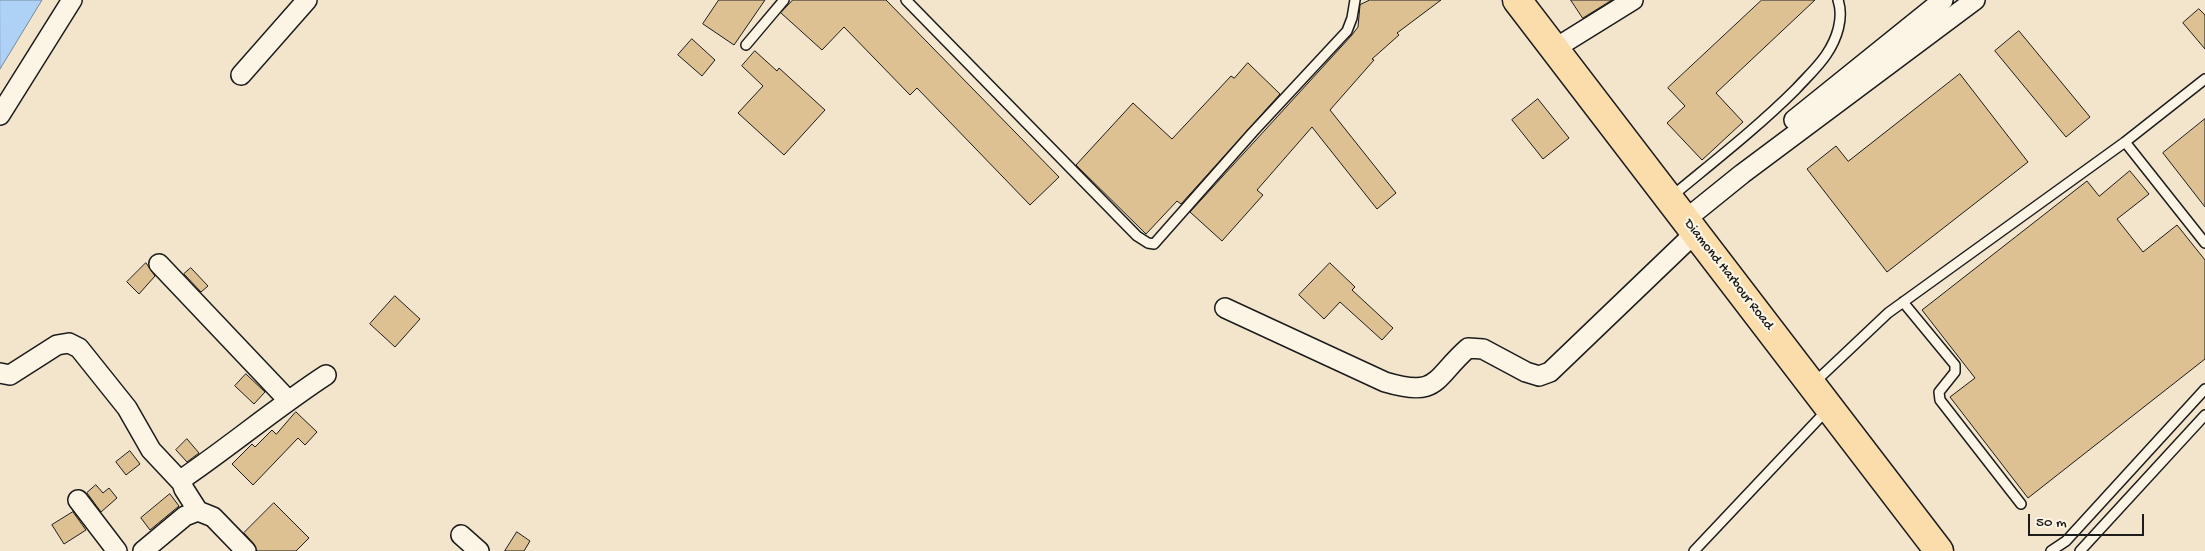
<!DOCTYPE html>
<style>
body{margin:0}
#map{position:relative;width:2205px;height:551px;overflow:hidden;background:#f3e5cc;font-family:"Gochi Hand",sans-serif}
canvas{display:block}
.scale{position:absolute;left:2028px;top:514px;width:116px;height:22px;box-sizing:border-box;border:2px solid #1c1c1c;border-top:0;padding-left:6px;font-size:15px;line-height:18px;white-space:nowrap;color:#1c1c1c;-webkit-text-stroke:4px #fcf5e5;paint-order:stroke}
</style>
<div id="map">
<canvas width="2205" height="551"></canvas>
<div class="scale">50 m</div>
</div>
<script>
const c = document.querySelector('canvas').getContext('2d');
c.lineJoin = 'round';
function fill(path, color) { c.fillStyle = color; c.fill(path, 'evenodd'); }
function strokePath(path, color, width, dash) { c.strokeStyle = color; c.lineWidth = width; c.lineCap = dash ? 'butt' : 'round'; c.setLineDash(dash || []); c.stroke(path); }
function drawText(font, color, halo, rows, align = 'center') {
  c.font = font + ' "Gochi Hand",sans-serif'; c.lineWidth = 4.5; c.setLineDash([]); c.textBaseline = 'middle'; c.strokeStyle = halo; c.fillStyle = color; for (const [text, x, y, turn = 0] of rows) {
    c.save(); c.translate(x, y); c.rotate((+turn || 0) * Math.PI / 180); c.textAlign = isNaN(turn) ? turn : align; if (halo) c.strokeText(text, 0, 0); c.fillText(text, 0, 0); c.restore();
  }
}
const water = new Path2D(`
 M0,0H42L0,69Z`);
fill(water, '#aed2f6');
strokePath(water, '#74899f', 1);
const building = new Path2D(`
 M719,0H765L734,45L703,24Z
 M793,0H886L1059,177L1030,205L917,88L910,95L844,27L822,50L781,13Z
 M1370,0H1441L1397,33L1399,35L1372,59L1374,60L1330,110L1396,193L1377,209L1312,127L1257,190L1263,195L1222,241L1190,212L1352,35L1358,27L1360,5Z
 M1571,0H1612L1583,18Z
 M1762,0H1815L1716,93L1743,122L1702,160L1667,123L1685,106L1668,88Z
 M2199,9L2205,15V49L2183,23Z
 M2019,31L2090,117L2066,137L1995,51Z
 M692,39L715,60L702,76L678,55Z
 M755,51L777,71L779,68L825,110L784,155L738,113L763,86L742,66Z
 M1248,63L1280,94L1181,204L1177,201L1146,234L1076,165L1133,103L1172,139L1231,76L1234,78Z
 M1960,74L2028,162L1887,272L1807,169L1836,146L1848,161Z
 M1538,99L1569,138L1543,159L1512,120Z
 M2205,119V207L2163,153Z
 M2130,171L2149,194L2117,219L2143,252L2177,225L2205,260V359L2028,498L1950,397L1975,378L1922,310L2087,181L2099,196Z
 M146,263L155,276L139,294L127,282Z
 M1330,263L1355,287L1352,290L1393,328L1382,340L1340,302L1324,319L1299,295Z
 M191,268L208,286L201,292L184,274Z
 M395,296L420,319L395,347L370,324Z
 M246,374L265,392L254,404L235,386Z
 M296,412L317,432L305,445L298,438L253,485L232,464L252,444L255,447L272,430L276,434Z
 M187,439L199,453L187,462L176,450Z
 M130,451L140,464L126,475L116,462Z
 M96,485L103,493L109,488L117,498L101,512L87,493Z
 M170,494L179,506L150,530L141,518Z
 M274,503L309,538L296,551H257L254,544L244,533Z
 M73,512L86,530L64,544L52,525Z
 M517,532L530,541L524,551H505Z`);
fill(building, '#dec192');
strokePath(building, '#1c1c1c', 1);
const service = new Path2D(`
 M906,0L1137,236L1148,243L1154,244L1253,132L1347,31L1352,18L1355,0
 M746,45L784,0
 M2125,142L2205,243
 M1671,197C1713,162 1757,128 1796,89C1806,78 1818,67 1826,55C1837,39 1844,18 1838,0
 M1903,302L1955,365V372L1939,392L1940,400L2021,504
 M1815,382L1888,313L2125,142L2205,79
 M1694,551L1828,409
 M2051,551L2066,541L2205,389
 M2080,551L2205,415`);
const minor = new Path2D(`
 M1554,49L1633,0
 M241,75L307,0
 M0,115L72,0
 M1794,120L1943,0
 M1685,220L1742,174L1975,0
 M159,264L288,400
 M1225,308L1385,382C1439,398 1433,379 1468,348L1483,349L1526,372L1539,376L1550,372L1695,233
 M0,373L10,375L57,345L69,343L79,348L127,408L151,450L182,483
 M78,500L117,551
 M198,511L184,489L182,483L185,477C233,444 277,407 326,375
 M461,535L479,551
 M143,551L185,516L198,511L213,517L246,551`);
const trunk = new Path2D(`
 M1517,0L1939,551`);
strokePath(service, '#1c1c1c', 12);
strokePath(minor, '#1c1c1c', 22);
strokePath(trunk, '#1c1c1c', 31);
strokePath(service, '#fcf5e5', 9);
strokePath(minor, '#fcf5e5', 19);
strokePath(trunk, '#fbddab', 28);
drawText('14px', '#1c1c1c', '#fcf5e5', [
 ["Diamond Harbour Road",1728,275,52]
]);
</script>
